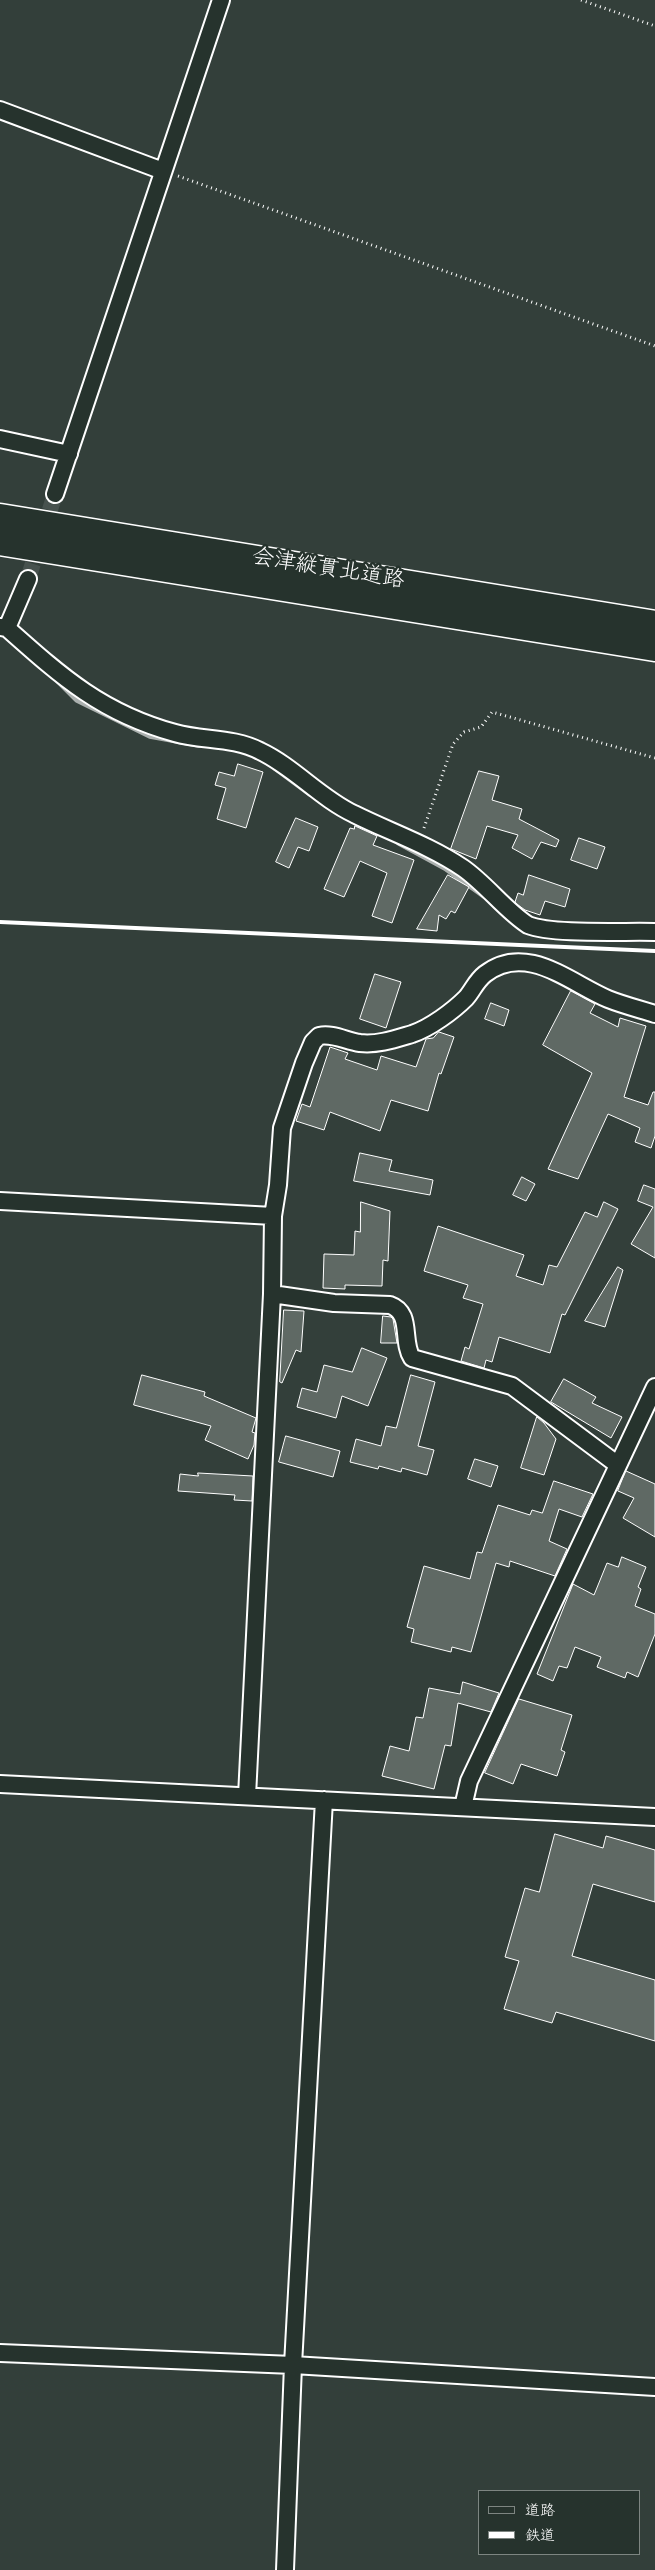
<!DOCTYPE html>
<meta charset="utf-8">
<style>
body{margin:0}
#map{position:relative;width:655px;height:2570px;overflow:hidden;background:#333f3a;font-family:"Indie Flower","Klee One",sans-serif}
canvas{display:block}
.legend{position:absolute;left:478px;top:2490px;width:162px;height:65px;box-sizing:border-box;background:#26332d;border:1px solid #7d8581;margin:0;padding:6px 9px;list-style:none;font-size:15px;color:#fff}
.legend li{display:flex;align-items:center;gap:10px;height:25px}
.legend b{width:25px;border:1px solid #7d8581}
</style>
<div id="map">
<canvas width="655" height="2570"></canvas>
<ul class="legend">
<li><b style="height:6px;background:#26332d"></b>道路</li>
<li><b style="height:6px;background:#fff"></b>鉄道</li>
</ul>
</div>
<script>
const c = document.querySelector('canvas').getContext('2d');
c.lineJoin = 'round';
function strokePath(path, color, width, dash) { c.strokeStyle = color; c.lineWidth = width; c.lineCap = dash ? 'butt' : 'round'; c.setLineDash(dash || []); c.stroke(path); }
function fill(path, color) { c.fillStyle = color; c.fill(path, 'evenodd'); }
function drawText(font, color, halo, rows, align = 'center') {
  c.font = font + ' "Indie Flower","Klee One",sans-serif'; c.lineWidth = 5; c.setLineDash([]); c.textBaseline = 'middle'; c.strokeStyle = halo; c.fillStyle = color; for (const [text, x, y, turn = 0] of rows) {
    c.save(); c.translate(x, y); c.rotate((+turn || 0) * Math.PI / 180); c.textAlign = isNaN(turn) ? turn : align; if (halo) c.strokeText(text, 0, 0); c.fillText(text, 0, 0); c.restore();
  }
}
strokePath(new Path2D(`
 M58,681L77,700L150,736L199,745
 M275,768L310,794
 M399,843L445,868L484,896`), '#abb0ae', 5.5);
const building = new Path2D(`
 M238,764L263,772L246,828L217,819L226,788L215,785L219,772L234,776Z
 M479,771L499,776L492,800L522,809L519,819L559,840L556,847L541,842L532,859L512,848L518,835L487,826L476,859L451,849Z
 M296,818L318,827L309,851L298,847L289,868L276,862Z
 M355,826L377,836L373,845L414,860L392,923L372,916L387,873L360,861L344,897L324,889L350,828L354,829Z
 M579,838L605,847L597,869L571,860Z
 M448,875L469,887L455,913L451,911L446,919L439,915L437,931L417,929Z
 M529,875L570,889L565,907L545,901L540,915L525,910L518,905L515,902L518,893L523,895Z
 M375,974L401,982L386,1028L360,1019Z
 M571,991L595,1004L590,1013L618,1027L620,1018L646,1026L624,1097L648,1105L653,1092H655V1136L651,1148L635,1142L640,1128L608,1114L578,1179L548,1169L592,1073L543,1045Z
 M491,1003L509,1010L504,1026L485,1019Z
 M439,1032L454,1037L441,1074L439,1073L428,1111L391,1100L380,1131L330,1112L324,1130L296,1121L302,1104L310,1107L330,1047L348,1053L345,1059L377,1070L381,1056L416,1067L426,1039L433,1038Z
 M360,1153L392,1160L389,1171L433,1180L430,1195L354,1181Z
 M522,1177L535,1184L526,1201L513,1195Z
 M644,1185L655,1189V1258L631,1244L653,1207L638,1201Z
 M361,1202L390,1211L388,1261L383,1260L382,1286L345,1285V1289L323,1288L324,1254L354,1255L355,1231L360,1232Z
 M604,1202L618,1209L565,1315L562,1314L550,1353L499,1337L492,1362L486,1360L484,1368L461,1361L465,1347L469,1349L483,1304L463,1298L468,1285L424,1271L438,1226L524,1255L516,1276L543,1285L549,1265L557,1267L585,1212L597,1217Z
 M618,1267L623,1270L605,1327L585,1321Z
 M284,1310L304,1311L301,1352L296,1350L282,1383L280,1382Z
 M383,1316L391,1317L393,1319L397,1343H381Z
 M362,1348L387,1358L368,1406L342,1396L336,1418L297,1407L302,1388L317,1392L324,1365L352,1372Z
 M142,1375L205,1392L204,1396L256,1418L252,1432L255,1433L254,1445L248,1459L205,1440L211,1426L134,1405Z
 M411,1375L435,1382L418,1446L434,1450L427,1475L402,1468L401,1472L379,1466L378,1469L350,1462L356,1439L381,1446L386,1426L396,1428Z
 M564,1379L596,1397L592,1403L622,1417L611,1438L551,1402Z
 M537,1417L544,1423L556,1439L544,1475L521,1468Z
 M286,1436L340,1451L333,1477L279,1462Z
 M475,1459L498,1466L491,1487L468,1479Z
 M626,1471L655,1484V1537L623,1518L634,1498L618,1491Z
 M198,1473L253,1476L252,1501L234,1500L235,1495L178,1491L180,1474L198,1476Z
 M554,1481L593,1494L582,1517L559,1509L549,1541L567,1549L555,1576L510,1561L509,1567L496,1563L471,1652L452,1647L451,1652L411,1642L414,1629L407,1627L424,1566L470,1579L477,1552L482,1553L498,1505L530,1515L532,1510L542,1513Z
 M622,1557L646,1567L638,1587L641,1589L635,1606L655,1614V1634L638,1677L627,1672L625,1678L597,1667L601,1657L575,1647L567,1668L559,1666L553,1681L537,1674L573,1584L594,1595L607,1563L618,1567Z
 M463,1682L499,1693L491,1712L458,1703L451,1746L445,1745L434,1789L382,1776L390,1746L409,1751L416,1717L423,1718L429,1688L460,1694Z
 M519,1699L572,1715L561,1750L565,1752L557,1776L521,1764L513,1784L485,1773Z
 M555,1834L603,1848L606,1836L655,1850V1902L593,1884L572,1956L655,1980V2041L556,2012L552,2023L504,2009L519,1961L505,1957L525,1888L539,1892Z`);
fill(building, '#5f6964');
strokePath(building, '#fff', 1);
strokePath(new Path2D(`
 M28,579L55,494`), '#47524e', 16, [16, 8]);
const street = new Path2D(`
 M0,110L163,171
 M0,439L69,454
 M55,494L221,0
 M0,627L7,628C62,677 102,713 175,733C203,741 233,737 260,751C294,767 320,798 354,814C390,832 429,845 463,868C486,884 506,911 528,925C553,935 625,931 655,932
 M7,628L28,579
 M0,1201L273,1216L272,1294L247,1796
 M273,1216L278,1185L282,1128L304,1063L313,1042L319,1036C333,1033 346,1041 360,1043C378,1045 395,1039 412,1034C430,1028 453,1011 466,998C473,990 476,981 485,974C526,942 570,983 608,999C623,1005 639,1009 655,1014
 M272,1294L334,1303L390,1305C413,1313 401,1341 412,1358L512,1386L618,1465
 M0,1784L655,1817
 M463,1807L469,1781L655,1387
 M0,2353L293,2365L655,2387
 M285,2570L293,2365L324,1800`);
const highway = new Path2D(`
 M0,518L655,625
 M0,541L655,647`);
strokePath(street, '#fff', 20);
strokePath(highway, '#fff', 31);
strokePath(new Path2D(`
 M581,0L655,26
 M178,176L655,346
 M424,828L453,744L464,732L481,727L492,712L655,758`), '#fff', 3, [1, 4]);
strokePath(street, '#26332d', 16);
strokePath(highway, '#26332d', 28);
strokePath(new Path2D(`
 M0,922L655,951`), '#fff', 4);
drawText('22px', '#fff', '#26332d', [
 ["会津縦貫北道路",328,571,9]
]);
</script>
